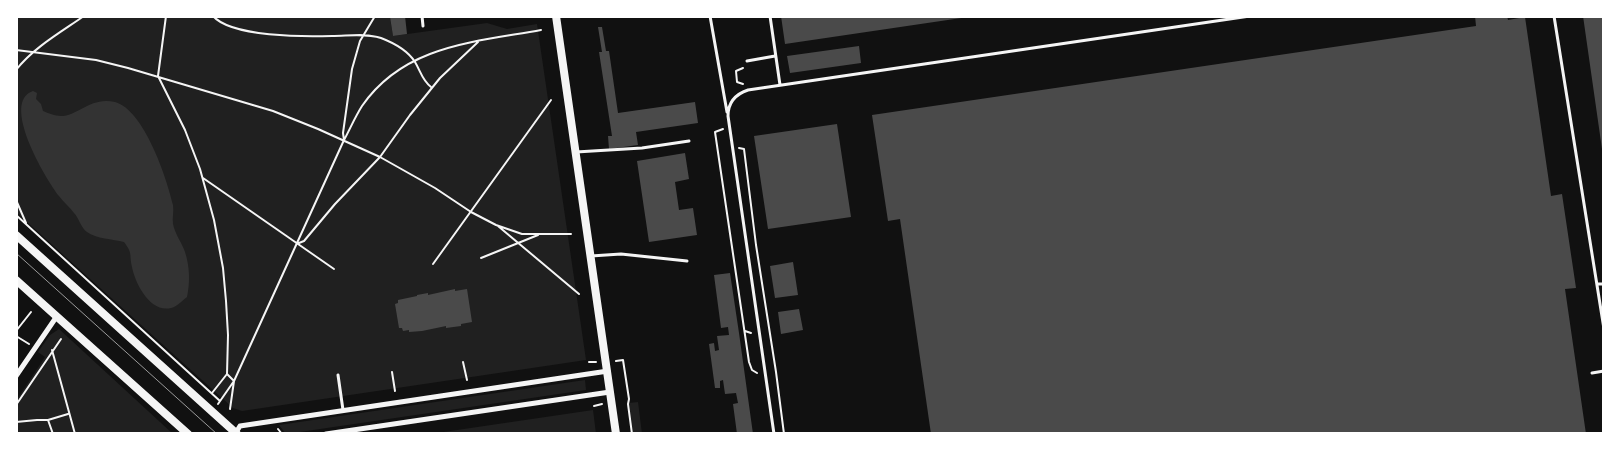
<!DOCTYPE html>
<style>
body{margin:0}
#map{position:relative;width:1620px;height:450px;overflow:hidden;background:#111;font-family:"Golos Text",sans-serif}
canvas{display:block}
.frame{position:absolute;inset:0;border:18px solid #fff;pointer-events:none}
</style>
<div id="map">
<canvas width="1620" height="450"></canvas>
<div class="frame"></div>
</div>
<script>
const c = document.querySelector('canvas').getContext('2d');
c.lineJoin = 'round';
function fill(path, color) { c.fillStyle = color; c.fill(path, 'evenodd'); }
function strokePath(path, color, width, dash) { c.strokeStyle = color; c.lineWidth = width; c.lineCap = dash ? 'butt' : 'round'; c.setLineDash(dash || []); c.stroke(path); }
fill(new Path2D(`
 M16,16H394L390,18L393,36L487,23L507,29L537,24L586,360L242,411L233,408L16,212Z
 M59,329L173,434H16V401L45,357L38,352L50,335Z
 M585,380L586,390L286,434L279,425Z
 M638,402L642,434H633L629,403Z
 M593,410L596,434H430Z`), '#202020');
fill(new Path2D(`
 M33,91L37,93L36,99L41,104L43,111C48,113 55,116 61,116C78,116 91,96 115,102C144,110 167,178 173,205C174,211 172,218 173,224C175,234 182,243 185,252C190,267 190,283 187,297C182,301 176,307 171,308C150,313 135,283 132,267C129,253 133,254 124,242C113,239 96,239 87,232C81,228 79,218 74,213C70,207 63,202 59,196C45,178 0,102 33,91Z`), '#333');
fill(new Path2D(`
 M394,16H405L407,34L393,36L390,17Z
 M781,16H968V17L785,44Z
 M1475,16H1507L1508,20L1525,17L1551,196L1562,194L1576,288L1565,289L1586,434H931L900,219L888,221L872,115L1476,26Z
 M1583,16H1604V156H1603Z
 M598,27H602L606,51H609L618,113L695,102L698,123L636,132L638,145L609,149L608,136H612L599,52H602Z
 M859,46L861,63L790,73L787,56Z
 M837,124L851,217L768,229L754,136Z
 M685,153L689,179L675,182L679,210L693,208L697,235L649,242L637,161Z
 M793,262L798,295L775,298L770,266Z
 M730,273L739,333L753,434H737L733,404L738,403L736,393L725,394L723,380L720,381V388H715L709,344L714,343L715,351L719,350L717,336L729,335L728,327L721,328L714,275Z
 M455,289V291L467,289L472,322L461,324V326L446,328V326L422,331L409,332V330L403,331L402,328H399L395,304L398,303V300L417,296V295L428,293V295Z
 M799,309L803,330L781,334L778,312Z`), '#4a4a4a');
strokePath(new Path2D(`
 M166,16L158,76L185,130L200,169L214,220L223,268L226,301L228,335L227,374L234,381L230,409
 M213,16C231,37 305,37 332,36C348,36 366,33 381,38C394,43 408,51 415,62C421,72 422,80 431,87
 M16,50L96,60L128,68L273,111L318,129L380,157L435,188L471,212L496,225L522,234H571
 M16,70C33,48 61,32 84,16
 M743,84L737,82L736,71L743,68
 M723,129L715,132L749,362L752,370L757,373
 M344,140L343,133L352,69L360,41L375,16
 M739,148L744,149L756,245L776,372L784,434
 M203,178L334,269
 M16,200L26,223
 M16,215L220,401
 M498,226L579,294
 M299,243L304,241L335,204L380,157L410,115L440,78L478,42
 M481,258L538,235
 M433,264L551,100
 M16,331L31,312
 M745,331L751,333
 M16,336L29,344
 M52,350L75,434
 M616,361L623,360L629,399L628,404L632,434
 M463,362L467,380
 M589,362H596
 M392,372L395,391
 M212,393L227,374
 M218,404L234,381L344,140C350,129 355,117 362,106C404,45 475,42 541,30
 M16,405L61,339
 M594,406L602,404
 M48,420L53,434
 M16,422L37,420H48L68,414
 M278,429L282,434`), '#f5f5f5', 2);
strokePath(new Path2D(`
 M422,16L423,26
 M710,16L727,112
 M770,16L780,85
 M1554,16L1604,329
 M747,61L775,56
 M576,152L642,148L689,141
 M591,256L621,254L687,261
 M1597,284H1604
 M1592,373L1604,371
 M338,375L343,410
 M774,434L728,116C728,102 736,94 748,90L1250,16`), '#f5f5f5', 3);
strokePath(new Path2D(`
 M16,376L57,316
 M235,434L240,426L608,371
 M326,434L610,392`), '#f5f5f5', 5);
strokePath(new Path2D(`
 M556,16L616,434
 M16,235L237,434
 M16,280L188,434`), '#f5f5f5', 8);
strokePath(new Path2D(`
 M16,253L217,434`), '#9a9a9a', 1);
</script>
